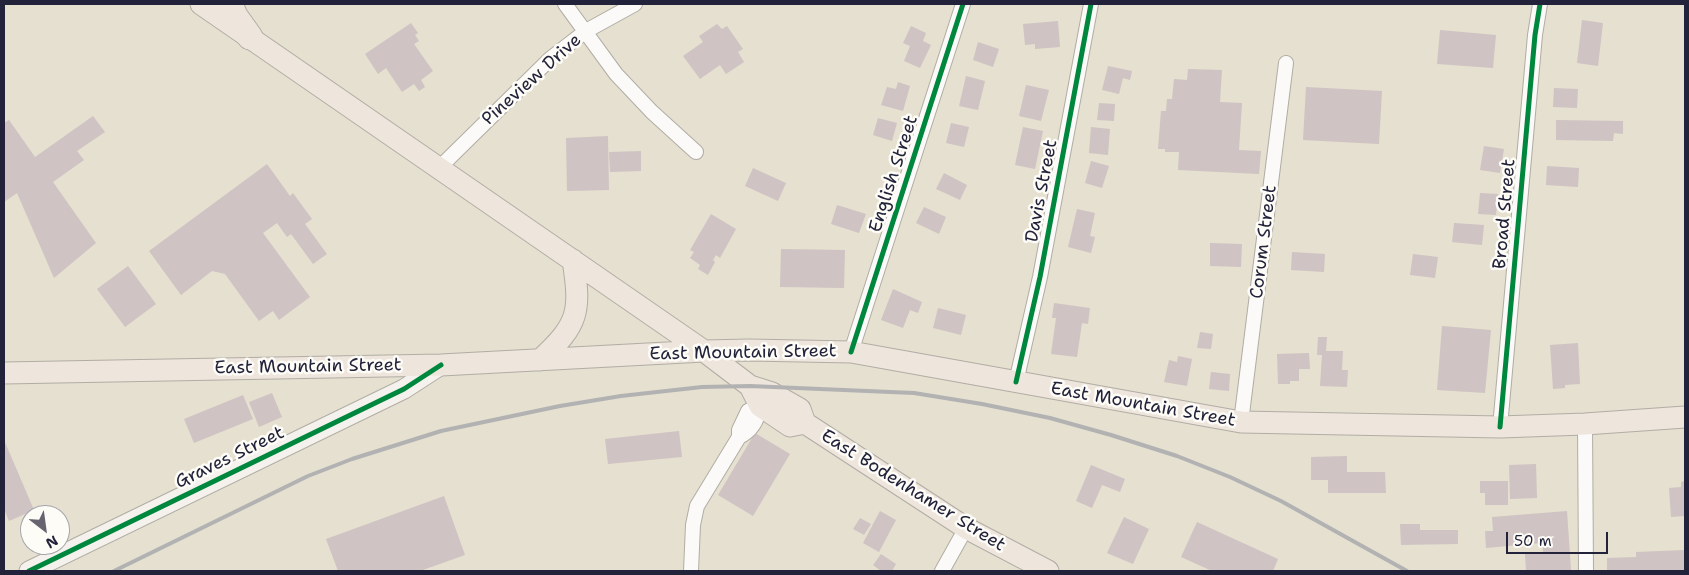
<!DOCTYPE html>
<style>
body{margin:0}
#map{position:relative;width:1689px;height:575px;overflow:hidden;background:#e5e0cf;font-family:"Shantell Sans",sans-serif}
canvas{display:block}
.frame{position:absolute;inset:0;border:5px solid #22223b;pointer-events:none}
.north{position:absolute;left:20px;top:505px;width:50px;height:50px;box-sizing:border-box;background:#fdfcf7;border:1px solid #a5a5ac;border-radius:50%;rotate:150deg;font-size:14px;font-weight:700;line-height:20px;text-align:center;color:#22223b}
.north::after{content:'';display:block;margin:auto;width:18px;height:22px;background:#66646f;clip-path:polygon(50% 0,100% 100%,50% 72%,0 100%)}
.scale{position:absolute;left:1506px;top:532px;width:102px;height:22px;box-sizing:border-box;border:2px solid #22223b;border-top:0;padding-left:6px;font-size:15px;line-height:18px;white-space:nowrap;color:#22223b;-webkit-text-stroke:4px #fdfcf7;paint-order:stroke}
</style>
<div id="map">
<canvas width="1689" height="575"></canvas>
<div class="frame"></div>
<div class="north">N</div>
<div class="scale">50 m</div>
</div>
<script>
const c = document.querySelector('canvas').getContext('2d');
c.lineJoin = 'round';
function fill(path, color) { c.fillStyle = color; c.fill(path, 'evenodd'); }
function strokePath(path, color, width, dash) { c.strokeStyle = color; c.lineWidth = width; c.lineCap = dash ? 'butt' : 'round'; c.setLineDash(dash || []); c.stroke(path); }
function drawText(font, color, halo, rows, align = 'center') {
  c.font = font + ' "Shantell Sans",sans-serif'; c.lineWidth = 5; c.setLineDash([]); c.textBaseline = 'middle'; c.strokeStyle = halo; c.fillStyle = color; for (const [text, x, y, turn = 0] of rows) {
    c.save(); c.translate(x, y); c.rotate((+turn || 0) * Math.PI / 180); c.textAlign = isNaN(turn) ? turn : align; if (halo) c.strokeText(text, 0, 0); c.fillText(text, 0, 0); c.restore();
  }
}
fill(new Path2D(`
 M1582,20L1603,23L1598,66L1577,63Z
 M1058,21L1060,47L1035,49V44L1025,45L1023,24Z
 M411,23L418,33L415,35L419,41L414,44L433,71L421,80L425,87L419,91L414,84L402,92L386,68L378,74L365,54Z
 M717,24L722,29L727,26L743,49L738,52L744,62L726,74L720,65L700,79L683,56L703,42L699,36Z
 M911,26L926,33L923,41L931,45L920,68L904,61L910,46L903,43Z
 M1440,30L1496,35L1493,68L1437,64Z
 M978,42L999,49L993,67L973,60Z
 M1108,66L1132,71L1130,80L1123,78L1119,94L1102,90Z
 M1188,69L1222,70L1220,102L1242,103L1239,150L1261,151L1259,174L1178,170L1179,152H1165V149H1158L1161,111H1166L1167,99H1172L1174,79L1187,80Z
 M966,76L985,81L978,110L959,106Z
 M898,82L910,86L903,111L881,105L887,87L896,89Z
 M1026,85L1049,90L1041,121L1019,116Z
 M1306,87L1382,91L1379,144L1303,140Z
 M1554,88L1578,89L1577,108L1553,107Z
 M1099,103L1115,104L1114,121L1097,120Z
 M93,116L105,132L77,151L84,160L53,182L96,243L54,278L17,193L4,202V123L9,120L35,157Z
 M878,118L897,123L892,141L873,135Z
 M1556,120L1623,121V134L1614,133L1613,141L1556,140Z
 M951,123L969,127L964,147L946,143Z
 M1023,127L1043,131L1035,169L1015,165Z
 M1091,127L1110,129L1108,155L1089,153Z
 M608,136L609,190L567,191L566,138Z
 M1484,146L1504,149L1500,173L1480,170Z
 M641,151V171L610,172L609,152Z
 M1091,161L1109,166L1102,188L1085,183Z
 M267,164L290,196L293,193L312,219L305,224L327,254L313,264L291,234L287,237L277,223L263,233L310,297L279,320L273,311L259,321L225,274L212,271L181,295L149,251Z
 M1547,166L1579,168L1578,187L1546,185Z
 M753,168L786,183L778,201L745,186Z
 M944,173L967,185L960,200L936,189Z
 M1480,193L1498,194L1496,215L1478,214Z
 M837,205L866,214L859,233L831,224Z
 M924,207L946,217L939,234L916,223Z
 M1077,209L1095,213L1090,236L1095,237L1091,253L1068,247Z
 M711,214L736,229L720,258L716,255L713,260L715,262L708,275L698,269L700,265L690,258L694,252L690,250Z
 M1454,223L1484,225L1482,245L1452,242Z
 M1210,243L1242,244L1241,267L1210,266Z
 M781,249L845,250L844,288L780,287Z
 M1292,252L1325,254L1324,272L1291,270Z
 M1413,254L1438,257L1435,278L1410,275Z
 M128,266L156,304L125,327L97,289Z
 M893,289L922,302L918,313L910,310L903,328L881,320Z
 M1054,303L1090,308L1088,324L1082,323L1077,357L1051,354L1056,318H1052Z
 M938,308L966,315L961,335L933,328Z
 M1442,326L1491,330L1485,393L1437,390Z
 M1200,332L1213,334L1211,349L1197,348Z
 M1318,337H1327L1326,351H1343L1342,370H1348L1347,387L1320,386L1322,355H1317Z
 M1578,343L1580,384L1565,385V388L1553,389L1550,345Z
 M1309,353L1310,369H1299V381H1290V384H1278L1277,354Z
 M1178,356L1192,359L1187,386L1164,382L1169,360L1177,362Z
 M1211,372L1230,374L1229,391L1209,389Z
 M272,393L282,417L259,427L249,402Z
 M243,395L253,419L194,443L184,419Z
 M679,431L682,457L608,464L605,439Z
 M755,433L790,454L753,516L718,495Z
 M4,440L34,510L9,521L4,509Z
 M1347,456V472H1385L1386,493H1328V480H1311V457Z
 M1536,464L1537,498L1510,499L1509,465Z
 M1091,465L1125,479L1120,492L1102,485L1092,508L1076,501Z
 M1480,481H1508V505H1485V493H1480Z
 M1685,481V516L1671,517L1669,488L1681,487V482Z
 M444,496L465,555L420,571H338L326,539Z
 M880,511L896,520L879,552L863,543Z
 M1567,511L1571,570L1526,571L1525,554L1543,552L1542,543L1486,548L1485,531H1493L1492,517Z
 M1124,517L1149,529L1133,564L1107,553Z
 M860,518L871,524L864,535L853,529Z
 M1197,522L1278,559L1273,571H1212L1181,557Z
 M1400,524H1420V530H1458V544L1401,545Z
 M1685,550V571H1607V558L1636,557V552Z
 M881,554L896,564L892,571H881L873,565Z`), '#cfc3c3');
const street = new Path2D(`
 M565,4L616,74L652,112L696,152
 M439,168L551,58L586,31L635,4
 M851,352L963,4
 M1016,382L1040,277L1091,4
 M1241,422L1286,63
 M1585,424L1586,571
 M1500,427L1535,35L1540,4
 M691,571L693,525L697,506L739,437C752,431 758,419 760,406L748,411L739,430V437
 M942,571L966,528`);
const secondary = new Path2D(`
 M29,571L404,389L441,365`);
const primary = new Path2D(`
 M201,4L704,351L750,386L772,393L800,409L805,423L966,528L1048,571
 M540,360C579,324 581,312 573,260
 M4,373L441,365L704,351L749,350L851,352L1241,422L1500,427L1585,424L1685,417
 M750,386L760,406L790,426L805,423`);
const highway = new Path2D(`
 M230,4L235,16L250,37`);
strokePath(street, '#b1ada5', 16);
strokePath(secondary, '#b1ada5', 21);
strokePath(primary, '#b1ada5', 23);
strokePath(highway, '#b1ada5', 27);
strokePath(street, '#fbfaf8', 14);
strokePath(secondary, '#f5f2ee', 19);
strokePath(primary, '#eee5dd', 21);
strokePath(highway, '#eee5dd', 25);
strokePath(new Path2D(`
 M114,571L308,476L352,459L441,431L560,406L621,396L702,387L750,386L914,393L982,404L1050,418L1111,435L1177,456L1230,477L1281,501L1407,571`), '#b3b2b3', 4);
strokePath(new Path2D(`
 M851,352L963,4
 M1016,382L1040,277L1091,4
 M1500,427L1535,35L1540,4
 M29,571L404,389L441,365`), '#00873e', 5);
drawText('18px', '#22223b', '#fdfcf7', [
 ["Pineview Drive",532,80,-42],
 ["English Street",894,174,-72],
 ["Davis Street",1042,191,-79],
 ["Broad Street",1505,214,-85],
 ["Corum Street",1264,242,-83],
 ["East Mountain Street",743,353,-1],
 ["East Mountain Street",308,367,-1],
 ["East Mountain Street",1143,405,10],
 ["Graves Street",230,458,-26],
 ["East Bodenhamer Street",913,491,32]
]);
</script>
